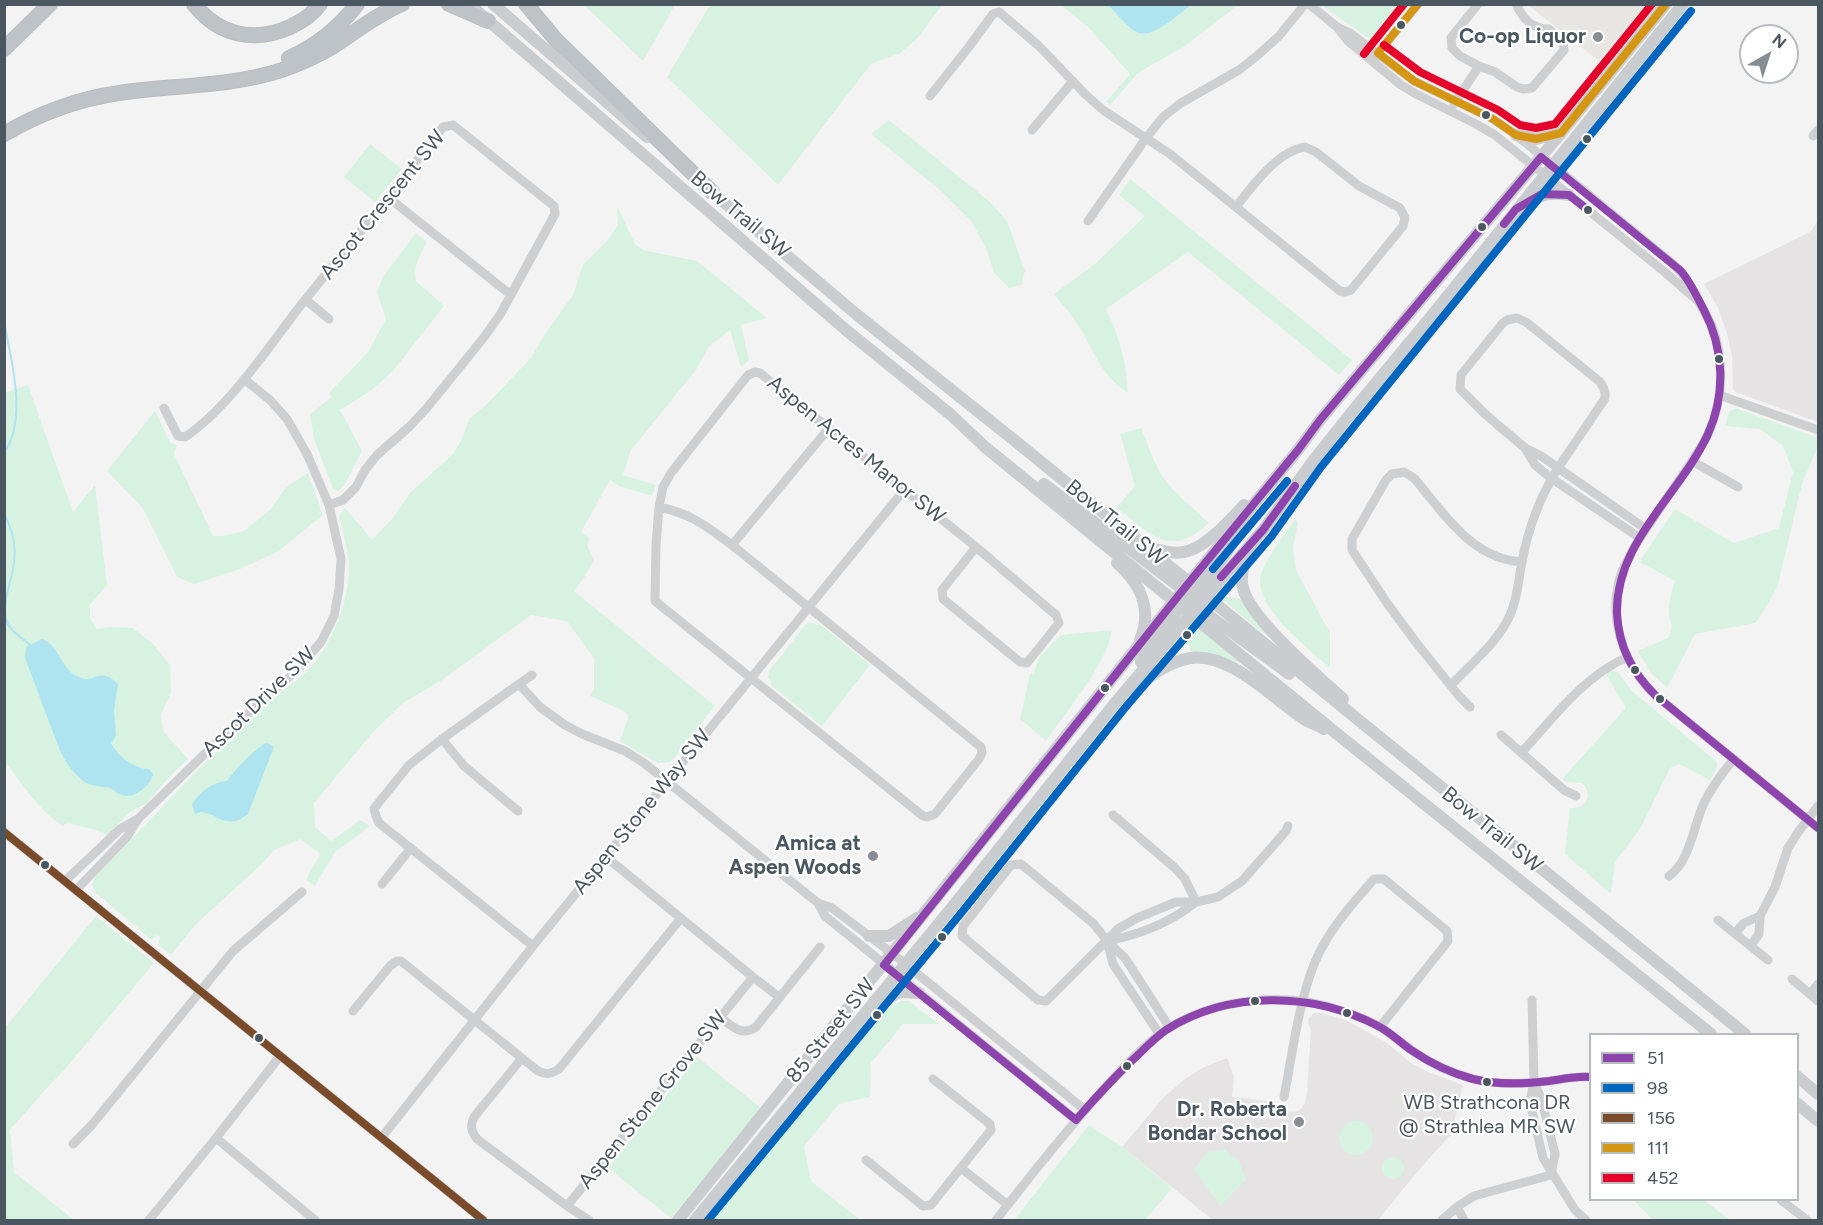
<!DOCTYPE html>
<style>
body{margin:0}
#map{position:relative;width:1823px;height:1225px;overflow:hidden;background:#f4f3f3;font-family:Figtree,sans-serif}
canvas{display:block}
.frame{position:absolute;inset:0;border:6px solid #4a5760;pointer-events:none}
.legend{position:absolute;left:1589px;top:1033px;width:210px;height:168px;box-sizing:border-box;background:#fff;border:2px solid #b7bcbf;margin:0;padding:8px 10px;list-style:none;font-size:18px;color:#4a5760}
.legend li{display:flex;align-items:center;gap:12px;height:30px}
.legend b{width:30px;border:2px solid #b7bcbf}
.north{position:absolute;left:1739px;top:24px;width:60px;height:60px;box-sizing:border-box;background:#fff;border:2px solid #b7bcbf;border-radius:50%;rotate:39deg;font-size:16px;font-weight:700;line-height:24px;text-align:center;color:#4a5760}
.north::after{content:'';display:block;margin:auto;width:21px;height:27px;background:#868e93;clip-path:polygon(50% 0,100% 100%,50% 72%,0 100%)}
</style>
<div id="map">
<canvas width="1823" height="1225"></canvas>
<div class="frame"></div>
<ul class="legend">
<li><b style="height:8px;background:#8e44ad"></b>51</li>
<li><b style="height:8px;background:#0065bd"></b>98</li>
<li><b style="height:8px;background:#7a4b2a"></b>156</li>
<li><b style="height:8px;background:#d49613"></b>111</li>
<li><b style="height:8px;background:#e4002b"></b>452</li>
</ul>
<div class="north">N</div>
</div>
<script>
const c = document.querySelector('canvas').getContext('2d');
c.lineJoin = 'round';
function fill(path, color) { c.fillStyle = color; c.fill(path, 'evenodd'); }
function strokePath(path, color, width, dash) { c.strokeStyle = color; c.lineWidth = width; c.lineCap = dash ? 'butt' : 'round'; c.setLineDash(dash || []); c.stroke(path); }
function drawText(font, color, halo, rows, align = 'center') {
  c.font = font + ' Figtree,sans-serif'; c.lineWidth = 4.5; c.setLineDash([]); c.textBaseline = 'middle'; c.strokeStyle = halo; c.fillStyle = color; for (const [text, x, y, turn = 0] of rows) {
    c.save(); c.translate(x, y); c.rotate((+turn || 0) * Math.PI / 180); c.textAlign = isNaN(turn) ? turn : align; if (halo) c.strokeText(text, 0, 0); c.fillText(text, 0, 0); c.restore();
  }
}
fill(new Path2D(`
 M1528,5H1645L1599,61Z`), '#e8e6e2');
fill(new Path2D(`
 M1818,221V422L1735,392L1733,389L1732,356L1727,333L1718,308L1704,284L1810,232Z
 M1314,1013H1322L1345,1020L1366,1031L1387,1043L1411,1063L1426,1071L1463,1085L1452,1133L1418,1171L1378,1220H1213L1122,1147L1163,1098L1185,1079L1202,1068L1227,1058L1234,1077L1232,1097L1271,1101L1282,1111L1295,1112L1301,1109L1305,1103L1307,1092L1311,1030L1308,1023L1309,1018Z`), '#e5e3e4');
fill(new Path2D(`
 M584,5H675L643,61Z
 M715,5V4L942,5L917,39L899,54L871,64L778,185L667,77L708,8Z
 M1061,5H1238L1185,46L1138,73L1110,105L1106,102L1130,74L1088,27Z
 M1321,5H1408C1399,16 1385,41 1370,39Z
 M889,120L990,202L1007,221L1025,271L1021,285L1009,288L994,273L987,251L972,222L940,190L871,134Z
 M370,144L402,169L375,202L344,177Z
 M1130,179L1352,360L1339,375L1188,252L1106,309C1120,338 1126,361 1128,393C1102,376 1095,354 1080,328C1073,316 1063,305 1054,294L1095,264L1145,216L1119,195Z
 M617,206L635,244L643,250L697,261L767,318L741,325L749,360L741,367L730,330L709,346L696,370L631,450L623,475L656,485L652,496L619,486L610,480L581,532L590,539L587,545L594,560L584,578L574,591L715,706L671,762L658,763L620,741L629,715L624,711L590,696L594,689V658L567,621L531,615L442,680L403,703L373,732L314,803L315,827L331,841L360,820L370,826L335,852L315,886L306,880L320,854L301,839L274,850L263,863L196,924L171,955L158,945L160,937L157,935L152,940L97,894C92,888 91,884 95,877C137,834 177,790 220,748C237,738 248,720 263,708C271,701 279,693 287,687C292,683 298,680 302,676C332,648 353,597 348,556C346,542 342,529 339,516L345,508L372,540L392,519L410,493L453,454L461,441L469,419L484,407L531,358L545,334L573,295L583,265L607,241L618,225Z
 M416,233L427,242C421,254 412,267 416,281L444,306L393,371L372,390L340,410L362,451L344,486L339,491L333,489L314,439L310,414L332,397L329,393L368,352L386,319L377,292L383,277Z
 M28,385L73,512L95,485L107,585L90,605V618L97,629L110,627L133,628L153,644L170,665L171,693L161,714L163,731L188,759L174,772L146,804L130,812L107,835C96,828 82,828 69,823L63,825C44,817 19,780 5,762L4,393Z
 M1734,409H1738L1818,438V446L1802,484L1777,588L1756,623L1695,634L1667,688L1652,674L1638,651L1668,638C1675,624 1669,624 1669,610C1669,600 1672,591 1675,581L1640,562L1644,555L1675,509L1734,543L1779,528L1793,472L1783,446L1760,429L1725,426L1729,412Z
 M155,411L170,442L177,445L174,454L213,536H222L244,531L271,509L286,487L308,473L323,515L277,552L240,569L194,584L177,577L142,507L107,471Z
 M1141,428C1148,444 1153,461 1162,476C1175,494 1193,508 1209,523C1170,559 1150,535 1117,507L1135,486L1120,434Z
 M1296,519L1298,523L1293,547L1296,570L1330,633V668C1309,649 1252,606 1261,574C1264,563 1287,529 1296,519Z
 M1226,597L1243,599L1267,632L1264,634L1223,600Z
 M807,623H813L817,625L819,623L870,665L822,726L770,684L772,682L768,678L769,671Z
 M1200,628L1240,661L1239,663L1214,655L1192,653L1187,642Z
 M1112,630C1106,666 1067,710 1046,741L1020,719L1030,674L1034,672L1039,658L1061,635Z
 M1611,671L1618,672L1631,690L1717,762V767L1710,780L1679,764L1670,768L1640,829L1615,862L1611,894L1565,854L1570,808C1586,810 1594,795 1582,783L1568,782L1562,779L1626,708L1606,674Z
 M96,916L154,963L65,1069L46,1089L10,1130L14,1172L74,1220H5V1028Z
 M901,1001H909L939,1024H903L871,1063L870,1097L839,1104L804,1146L811,1181L860,1220H709C743,1176 778,1132 814,1088C839,1057 864,1019 901,1001Z
 M697,1057L761,1108L671,1218L608,1168Z
 M1339 1138a17 17 0 1 1 34 0a17 17 0 1 1-34 0Z
 M1089,1125L1122,1147L1172,1188L1145,1220H1014Z
 M1225,1150L1239,1161L1246,1180L1220,1206L1194,1170L1207,1152Z
 M1382 1168a11 11 0 1 1 22 0a11 11 0 1 1-22 0Z
 M1633,1200H1704L1730,1220H1653Z`), '#d8f2e1');
fill(new Path2D(`
 M1108,5H1191C1180,13 1154,38 1139,33C1129,30 1116,12 1108,5Z
 M42,639C59,645 61,669 78,677C95,685 99,665 118,684L114,710L116,736L111,743C118,757 135,769 149,769L153,774C151,785 134,800 122,795C117,794 114,790 110,788C101,786 90,786 83,781C73,772 66,763 60,751L25,658L26,647Z
 M266,743L270,744L274,747L248,814C244,817 238,821 234,821C218,824 209,807 195,814L192,804C202,790 211,783 227,781C235,770 254,749 266,743Z`), '#aee4ef');
strokePath(new Path2D(`
 M4,321C11,359 28,419 4,453
 M4,514C13,531 16,544 14,563C12,580 2,601 6,619C9,632 22,637 30,645`), '#aee4ef', 2);
const highway = new Path2D(`
 M194,4C219,36 255,43 290,27C301,22 313,14 320,4
 M449,4L488,21
 M526,4L556,40L712,192
 M4,49L50,4
 M289,58C315,47 340,27 357,4
 M4,134C40,113 78,99 119,93C173,85 230,87 282,70C299,64 317,56 332,47C355,32 376,15 402,4`);
strokePath(highway, '#b9bdc2', 16);
strokePath(new Path2D(`
 M1309,4L1337,27L1348,41L1401,85L1416,94L1476,124L1495,135L1666,273L1697,300
 M1478,4L1451,38L1452,48L1460,56L1479,66L1495,72L1517,87L1523,89L1532,88L1564,50L1563,42L1549,29C1532,29 1523,19 1516,4
 M1337,27L1350,33L1414,81L1493,119L1516,135L1673,264C1688,279 1690,284 1699,302C1703,310 1708,318 1712,326C1726,364 1723,407 1704,442C1688,468 1670,493 1653,519C1641,536 1629,554 1621,574C1607,617 1623,664 1655,695L1818,828
 M1375,57L1418,4
 M930,96L968,48L993,14L999,12L1039,46L1086,95L1103,110L1170,154L1340,291L1345,292L1351,290L1403,226L1405,218L1400,208L1359,186L1316,152L1305,147C1277,151 1252,187 1236,207
 M1454,104L1479,66
 M1032,130L1073,81
 M1813,136L1818,130
 M389,198L511,295
 M1088,221L1146,138L1163,117L1181,103L1239,70L1258,55L1279,36L1305,4
 M306,300L329,319
 M1719,395L1818,430
 M164,408L178,436L185,437C227,409 266,351 297,310C346,249 396,189 443,127L453,125L554,206L555,214L501,313L485,336L426,409L409,427L377,455L365,470L356,487L343,500L329,505
 M1525,448L1535,465L1551,478L1640,538
 M1692,461L1738,487
 M659,507C692,514 706,526 732,545L981,747L982,753L979,759L935,814L927,817L923,816L655,601L656,545L659,507L663,487L671,473L748,375L755,372L760,373L976,547L1056,615L1059,623L1027,663L1020,662L943,599L942,590L976,547
 M732,545L829,428
 M519,684L532,675
 M1451,685C1470,665 1499,641 1510,615C1518,598 1518,581 1522,562C1528,529 1540,497 1558,468L1604,400C1607,393 1604,387 1599,381L1526,322L1517,318L1507,320L1502,324L1461,375L1460,389L1485,414L1525,448L1541,456L1646,529
 M1470,707L1459,696L1415,641L1387,603L1352,550V539L1386,480L1392,474L1404,472L1414,478C1444,513 1471,559 1522,562
 M1501,735L1564,790L1576,796
 M442,739L464,766L518,811
 M1522,752C1554,717 1583,677 1627,657
 M1113,815L1175,868L1185,879L1196,902
 M4,832L483,1220
 M1669,876C1691,860 1693,826 1704,803C1712,787 1722,773 1734,759
 M65,881L120,829L136,820
 M382,884L411,848
 M76,890L127,837L138,819L227,732L296,671L321,642L334,616L339,589L341,559L329,505L307,454L287,419L270,400L244,379
 M818,903L825,916L1076,1120
 M1718,920L1768,960
 M1735,933L1744,923L1760,916
 M1107,941L1113,964L1160,1035
 M1107,941C1138,935 1171,922 1196,902
 M1751,945L1759,934L1760,916L1775,887L1788,848L1799,831L1818,806
 M533,946L379,823L376,816L374,809L376,806L409,765L442,739L519,684L540,707L565,725L582,734L625,751L644,763L818,903L832,908L893,954L1085,1110
 M753,977L779,997
 M1792,979L1818,1001
 M1810,994L1818,984
 M1532,1000L1534,1082L1530,1102L1543,1158L1575,1210L1586,1220
 M353,1011L390,966L397,961H401L538,1071C547,1075 551,1074 559,1069L681,918
 M720,1017C732,1026 741,1037 756,1027L820,947
 M1170,1028L1125,958L1107,941L1094,924L1021,864L1011,865L963,926L962,936L1038,1000L1046,1001L1118,929L1137,918L1176,902H1196L1218,897L1242,881L1286,831L1288,826
 M522,1058L474,1117C470,1126 471,1131 477,1139L567,1206L753,977L606,857
 M1535,1084L1542,1101L1555,1154L1551,1175
 M1284,1097C1292,1056 1299,1000 1315,962C1328,931 1352,904 1374,879H1384L1447,931L1448,941L1380,1027
 M382,1137L533,946L905,489
 M216,1138L315,1220
 M73,1144L91,1126L233,951L302,892
 M866,1160L923,1206L931,1205L991,1130L990,1124L933,1079
 M961,1168L1008,1205
 M1781,1200L1807,1220
 M567,1206L589,1220
 M1457,1207L1464,1220
 M149,1220L216,1138L280,1056
 M996,1220C1030,1176 1065,1132 1103,1090C1122,1069 1145,1043 1169,1028C1220,997 1289,991 1345,1012C1357,1016 1371,1021 1382,1028C1395,1037 1406,1047 1419,1055C1435,1066 1455,1074 1473,1079C1497,1085 1526,1084 1550,1081C1564,1079 1576,1076 1590,1077
 M1442,1220L1457,1207L1474,1196L1551,1175`), '#cdcfd1', 9);
strokePath(new Path2D(`
 M469,4L846,330L950,414L985,447L1341,737L1711,1034
 M493,4L647,137
 M1516,135L1536,139L1561,133
 M706,187L856,314L1014,440L1745,1034
 M1525,204C1543,194 1548,192 1569,195
 M1044,484L1189,594L1195,597L1206,596
 M1150,548C1162,551 1176,555 1188,551C1207,546 1231,519 1244,505
 M1251,548C1245,560 1239,575 1243,588C1251,620 1318,676 1343,699
 M1117,563C1140,583 1153,609 1140,640
 M1195,596L1246,525
 M1192,603L1289,674
 M1141,662L1185,600
 M1134,690C1150,676 1168,662 1190,658C1232,652 1274,701 1307,721C1313,724 1319,726 1324,729
 M869,936H889L917,918
 M874,1002L885,1000L900,992L919,993
 M1798,1077L1818,1094
 M1798,1104L1818,1121
 M678,1220L1183,590L1298,450L1320,420L1561,133L1666,4
 M695,1220L954,905L1116,702L1263,530L1313,461L1356,407L1429,319L1683,4`), '#cacdd0', 12);
strokePath(highway, '#bec3c8', 14);
strokePath(new Path2D(`
 M1504,224L1516,209L1542,194L1569,195L1588,210
 M1221,577L1263,530L1295,486
 M1590,1077C1576,1076 1563,1079 1549,1081C1524,1084 1497,1085 1473,1079C1451,1073 1430,1063 1411,1050C1400,1042 1390,1032 1378,1026C1313,992 1229,990 1166,1030C1156,1037 1147,1046 1139,1054C1116,1075 1096,1097 1076,1120L884,965L1183,590L1298,450L1320,420L1541,157L1681,271C1691,283 1697,297 1704,310C1724,349 1726,394 1708,434C1680,495 1615,542 1617,614C1619,647 1632,672 1655,695L1818,828`), '#8e44ad', 8);
strokePath(new Path2D(`
 M1213,569L1287,481
 M708,1220L962,912L1124,709L1271,537L1321,467L1364,414L1691,11`), '#0065bd', 8);
strokePath(new Path2D(`
 M4,832L483,1220`), '#7a4b2a', 8);
strokePath(new Path2D(`
 M1418,4L1378,53L1414,81L1493,119L1516,135L1536,139L1561,133
 M1561,133L1666,4`), '#d49613', 8);
strokePath(new Path2D(`
 M1384,45L1420,72L1498,110L1520,125L1536,128L1555,124L1652,4
 M1364,54L1404,4`), '#e4002b', 8);
for (const [x, y, r, color] of [
 [1401,25,5,"#4a5760"],
 [1598,37,6,"#868e93"],
 [1486,115,5,"#4a5760"],
 [1587,139,5,"#4a5760"],
 [1588,210,5,"#4a5760"],
 [1482,227,5,"#4a5760"],
 [1719,359,5,"#4a5760"],
 [1187,635,5,"#4a5760"],
 [1635,670,5,"#4a5760"],
 [1105,688,5,"#4a5760"],
 [1660,699,5,"#4a5760"],
 [873,856,6,"#868e93"],
 [45,865,5,"#4a5760"],
 [942,937,5,"#4a5760"],
 [1255,1001,5,"#4a5760"],
 [1347,1013,5,"#4a5760"],
 [877,1015,5,"#4a5760"],
 [259,1038,5,"#4a5760"],
 [1127,1066,5,"#4a5760"],
 [1487,1082,5,"#4a5760"],
 [1299,1122,6,"#868e93"]
]) { const dot = new Path2D(); dot.arc(x, y, r, 0, 2 * Math.PI); c.fillStyle = color; c.fill(dot); strokePath(dot, '#fff', 2); }
drawText('20px', '#4a5760', '#fff', [
 ["WB Strathcona DR",1487,1103],
 ["@ Strathlea MR SW",1487,1127]
]);
drawText('bold 21px', '#4a5760', '#fff', [
 ["Co-op Liquor",1586,37],
 ["Amica at",861,844],
 ["Aspen Woods",861,868],
 ["Dr. Roberta",1287,1110],
 ["Bondar School",1287,1134]
], 'right');
drawText('21px', '#4a5760', '#fff', [
 ["Ascot Crescent SW",383,205,-51],
 ["Bow Trail SW",740,215,40],
 ["Aspen Acres Manor SW",856,450,39],
 ["Bow Trail SW",1116,523,39],
 ["Ascot Drive SW",259,702,-44],
 ["Aspen Stone Way SW",642,812,-51],
 ["Bow Trail SW",1492,830,39],
 ["85 Street SW",831,1031,-51],
 ["Aspen Stone Grove SW",653,1100,-51]
]);
</script>
